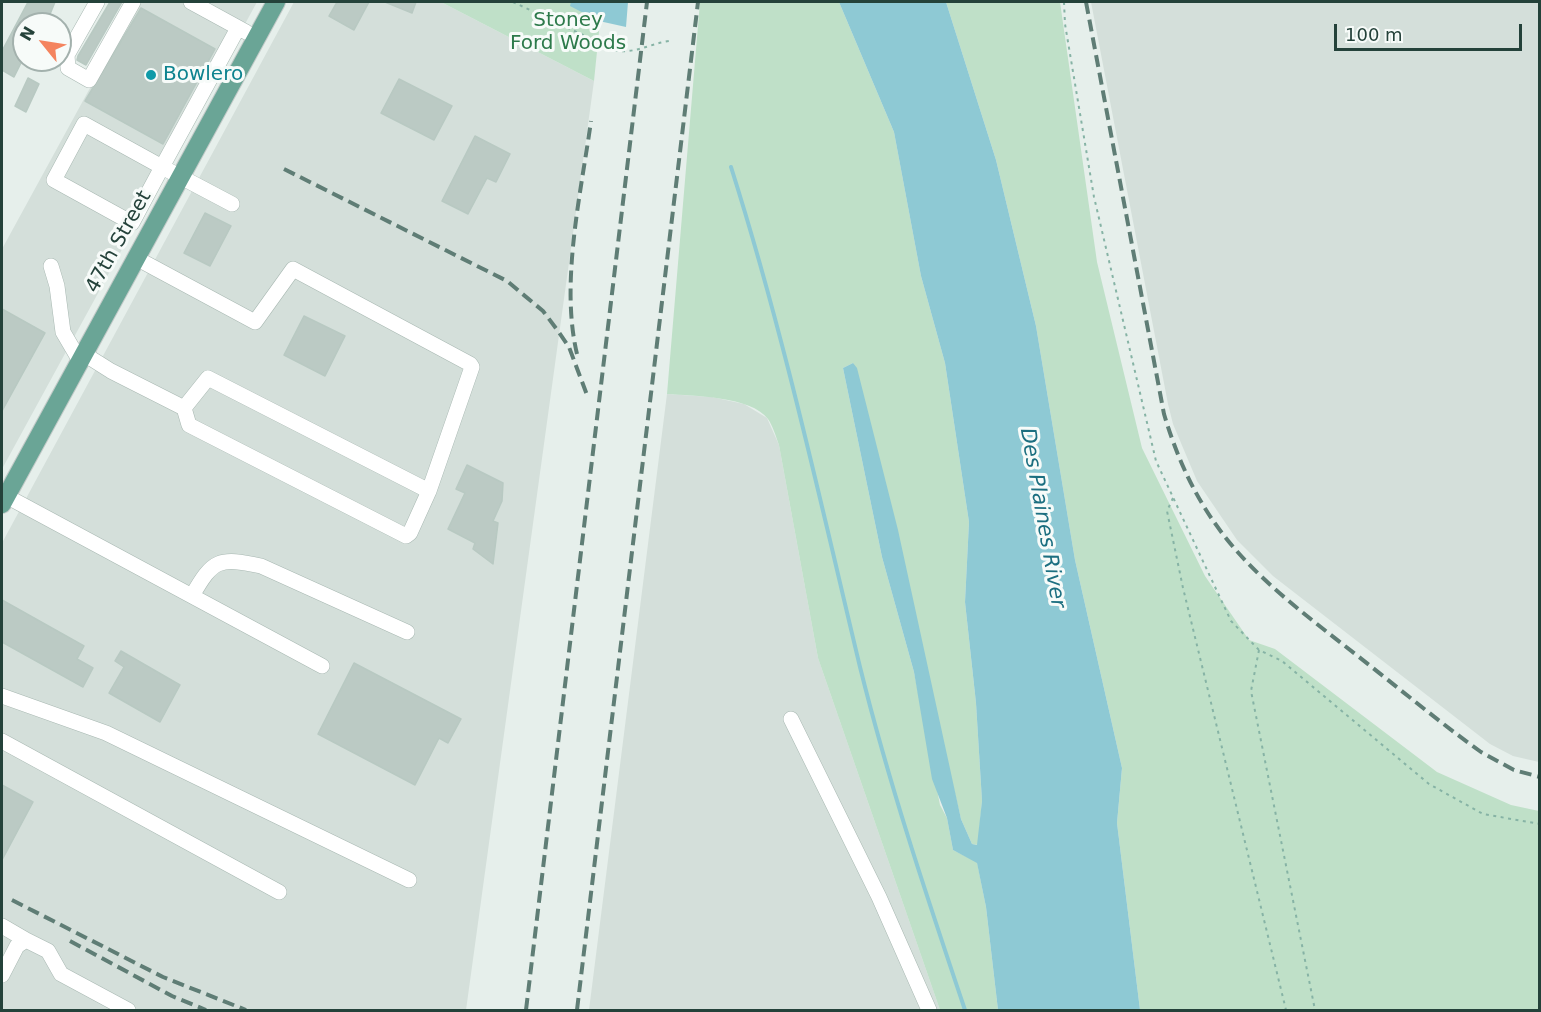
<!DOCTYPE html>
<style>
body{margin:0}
#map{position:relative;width:1541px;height:1012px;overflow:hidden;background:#e6efeb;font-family:"DejaVu Sans",sans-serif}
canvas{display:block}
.frame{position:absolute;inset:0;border:3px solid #24423a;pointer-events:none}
.north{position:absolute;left:12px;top:12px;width:60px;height:60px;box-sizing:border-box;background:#f7fbf9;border:2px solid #a3b1ad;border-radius:50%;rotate:300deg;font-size:16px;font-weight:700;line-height:24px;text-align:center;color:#24423a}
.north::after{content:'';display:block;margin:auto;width:21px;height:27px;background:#f4845f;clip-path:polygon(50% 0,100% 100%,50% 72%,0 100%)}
.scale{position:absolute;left:1334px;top:24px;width:188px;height:27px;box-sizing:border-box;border:3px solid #24423a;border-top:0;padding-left:8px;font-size:18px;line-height:21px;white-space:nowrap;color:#24423a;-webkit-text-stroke:4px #f7fbf9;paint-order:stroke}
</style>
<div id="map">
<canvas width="1541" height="1012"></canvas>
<div class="frame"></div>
<div class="north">N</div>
<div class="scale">100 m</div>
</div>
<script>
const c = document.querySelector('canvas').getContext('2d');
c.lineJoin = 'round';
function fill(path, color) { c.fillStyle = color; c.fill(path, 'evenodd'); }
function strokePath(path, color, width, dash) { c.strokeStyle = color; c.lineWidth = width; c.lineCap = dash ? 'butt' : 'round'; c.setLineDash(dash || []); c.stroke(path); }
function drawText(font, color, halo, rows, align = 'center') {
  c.font = font + ' "DejaVu Sans",sans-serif'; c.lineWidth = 6; c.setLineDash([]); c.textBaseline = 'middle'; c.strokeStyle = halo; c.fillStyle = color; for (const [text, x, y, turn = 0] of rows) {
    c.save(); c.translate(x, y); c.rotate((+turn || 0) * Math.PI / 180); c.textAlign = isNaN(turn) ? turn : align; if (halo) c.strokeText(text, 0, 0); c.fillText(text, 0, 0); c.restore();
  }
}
fill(new Path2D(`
 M137,2H257L2,469V249Z
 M294,2H441L594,81L466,1010H2V543Z
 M1091,2H1539V762L1513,756L1490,744L1273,576L1237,540L1197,481L1173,424L1168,404Z
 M667,394L712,397L744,404L767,418L779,445L818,658L940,1010H589Z`), '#d4dfda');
fill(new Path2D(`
 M441,2H602L594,81Z
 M700,2H839L894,132L921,276L945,363L969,522L965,602L976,703L982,801L978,845L972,844L961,819L853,363L843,368L882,557L914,672L940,805L947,818L953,850L977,862L986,907L998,1010H940L818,658L779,445C776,437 773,426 768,419C751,396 693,396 667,394Z
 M946,2H1060L1097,262L1142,448L1205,576L1249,640L1275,649L1437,772L1511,805L1539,811V1010H1140L1117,823L1122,768L1075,560L1036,326L996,160Z`), '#bfe0c8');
fill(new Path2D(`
 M571,2H628L626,27L599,21L570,6Z
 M839,2H946L996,160L1036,326L1075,560L1122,768L1117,823L1140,1010H998L986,907L977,863L953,850L947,818L932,779L914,672L882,557L843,368L853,363L857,368L898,530L961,819L972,844L977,845L982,801L976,703L965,602L969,522L945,363L921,276L894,132Z`), '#8ec9d4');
strokePath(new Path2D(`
 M731,167C783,331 820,500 860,667C889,784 927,897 965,1010`), '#8ec9d4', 4);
const building = new Path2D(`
 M28,2H55L46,24H24V57L14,77L2,70V51Z
 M110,2H122L86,65L77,60L78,56Z
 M337,2H369L354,30L329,16Z
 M385,2H416L412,13Z
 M141,8L215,49L163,144L85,101Z
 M28,78L39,84L26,112L15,106Z
 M399,79L452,106L434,140L381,113Z
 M475,136L510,154L496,182L487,178L468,214L442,201Z
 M205,213L231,226L210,266L184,253Z
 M2,309L45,333L2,411Z
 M304,316L345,336L325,376L284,355Z
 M467,465L503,483L502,501L493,521L498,523L493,564L473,549L475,543L448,529L465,493L456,489Z
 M2,600L84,646L77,659L93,668L83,687L2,642Z
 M121,651L180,685L160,722L109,693L124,667L115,661Z
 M354,663L461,719L448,743L439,738L415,785L318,734Z
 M2,785L33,802L2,860Z`);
fill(building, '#bbcac4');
strokePath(building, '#b8c9c2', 1.5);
const minor = new Path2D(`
 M97,2L67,55L68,68L89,80L133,2
 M191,2L246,32
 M84,124L162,167L132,223L54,180Z
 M232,204L162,167L238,28
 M51,266L57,286L63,332L80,361
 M84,354L111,371L184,408L189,425L406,536L410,533L429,491L472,367L470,364L293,269L255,322L136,258
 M184,408L208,378L429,491
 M6,496L322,666
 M192,596C213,559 219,557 261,566L407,632
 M2,696L106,733L409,880
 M791,719L879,897L929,1010
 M2,741L279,892
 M2,926L26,940
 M2,975L17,946L26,940L48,951L61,974L128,1010`);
const major = new Path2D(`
 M2,504L276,2`);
strokePath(minor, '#a8b8b2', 16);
strokePath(major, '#c2cac8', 20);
strokePath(new Path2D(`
 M513,2L617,51C636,53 650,44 669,41
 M1064,2L1065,24L1094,197L1156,461L1231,621L1259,650L1282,661L1429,784L1483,814L1540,824
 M1173,498L1167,511L1183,588L1286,1010
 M1259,650L1251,691L1315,1010`), '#86b3a5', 2, [3, 4.5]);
strokePath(minor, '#fff', 15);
strokePath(major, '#6aa596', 18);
strokePath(new Path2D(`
 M1086,2L1164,414C1201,538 1262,581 1359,657C1400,689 1439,722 1481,752L1514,770L1540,777
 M284,169L507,281L543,311L558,331L569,347L587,395
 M577,354C560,283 581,193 591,121
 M12,900L163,977L246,1010
 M70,941L172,996L206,1010
 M526,1010L647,2
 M577,1010L698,2`), '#5f7d75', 4, [12, 6]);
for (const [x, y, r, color] of [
 [151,75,6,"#0f9aa8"]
]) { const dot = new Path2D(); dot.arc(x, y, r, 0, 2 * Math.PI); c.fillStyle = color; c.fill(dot); strokePath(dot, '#f7fbf9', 2); }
drawText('20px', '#2d7a4b', '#f7fbf9', [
 ["Stoney",568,21],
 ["Ford Woods",568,44]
]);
drawText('20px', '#0d838f', '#f7fbf9', [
 ["Bowlero",163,75]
], 'left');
drawText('20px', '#24423a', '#f7fbf9', [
 ["47th Street",119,242,-61]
]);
drawText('italic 21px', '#1c6f80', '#f7fbf9', [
 ["Des Plaines River",1042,518,80]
]);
</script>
